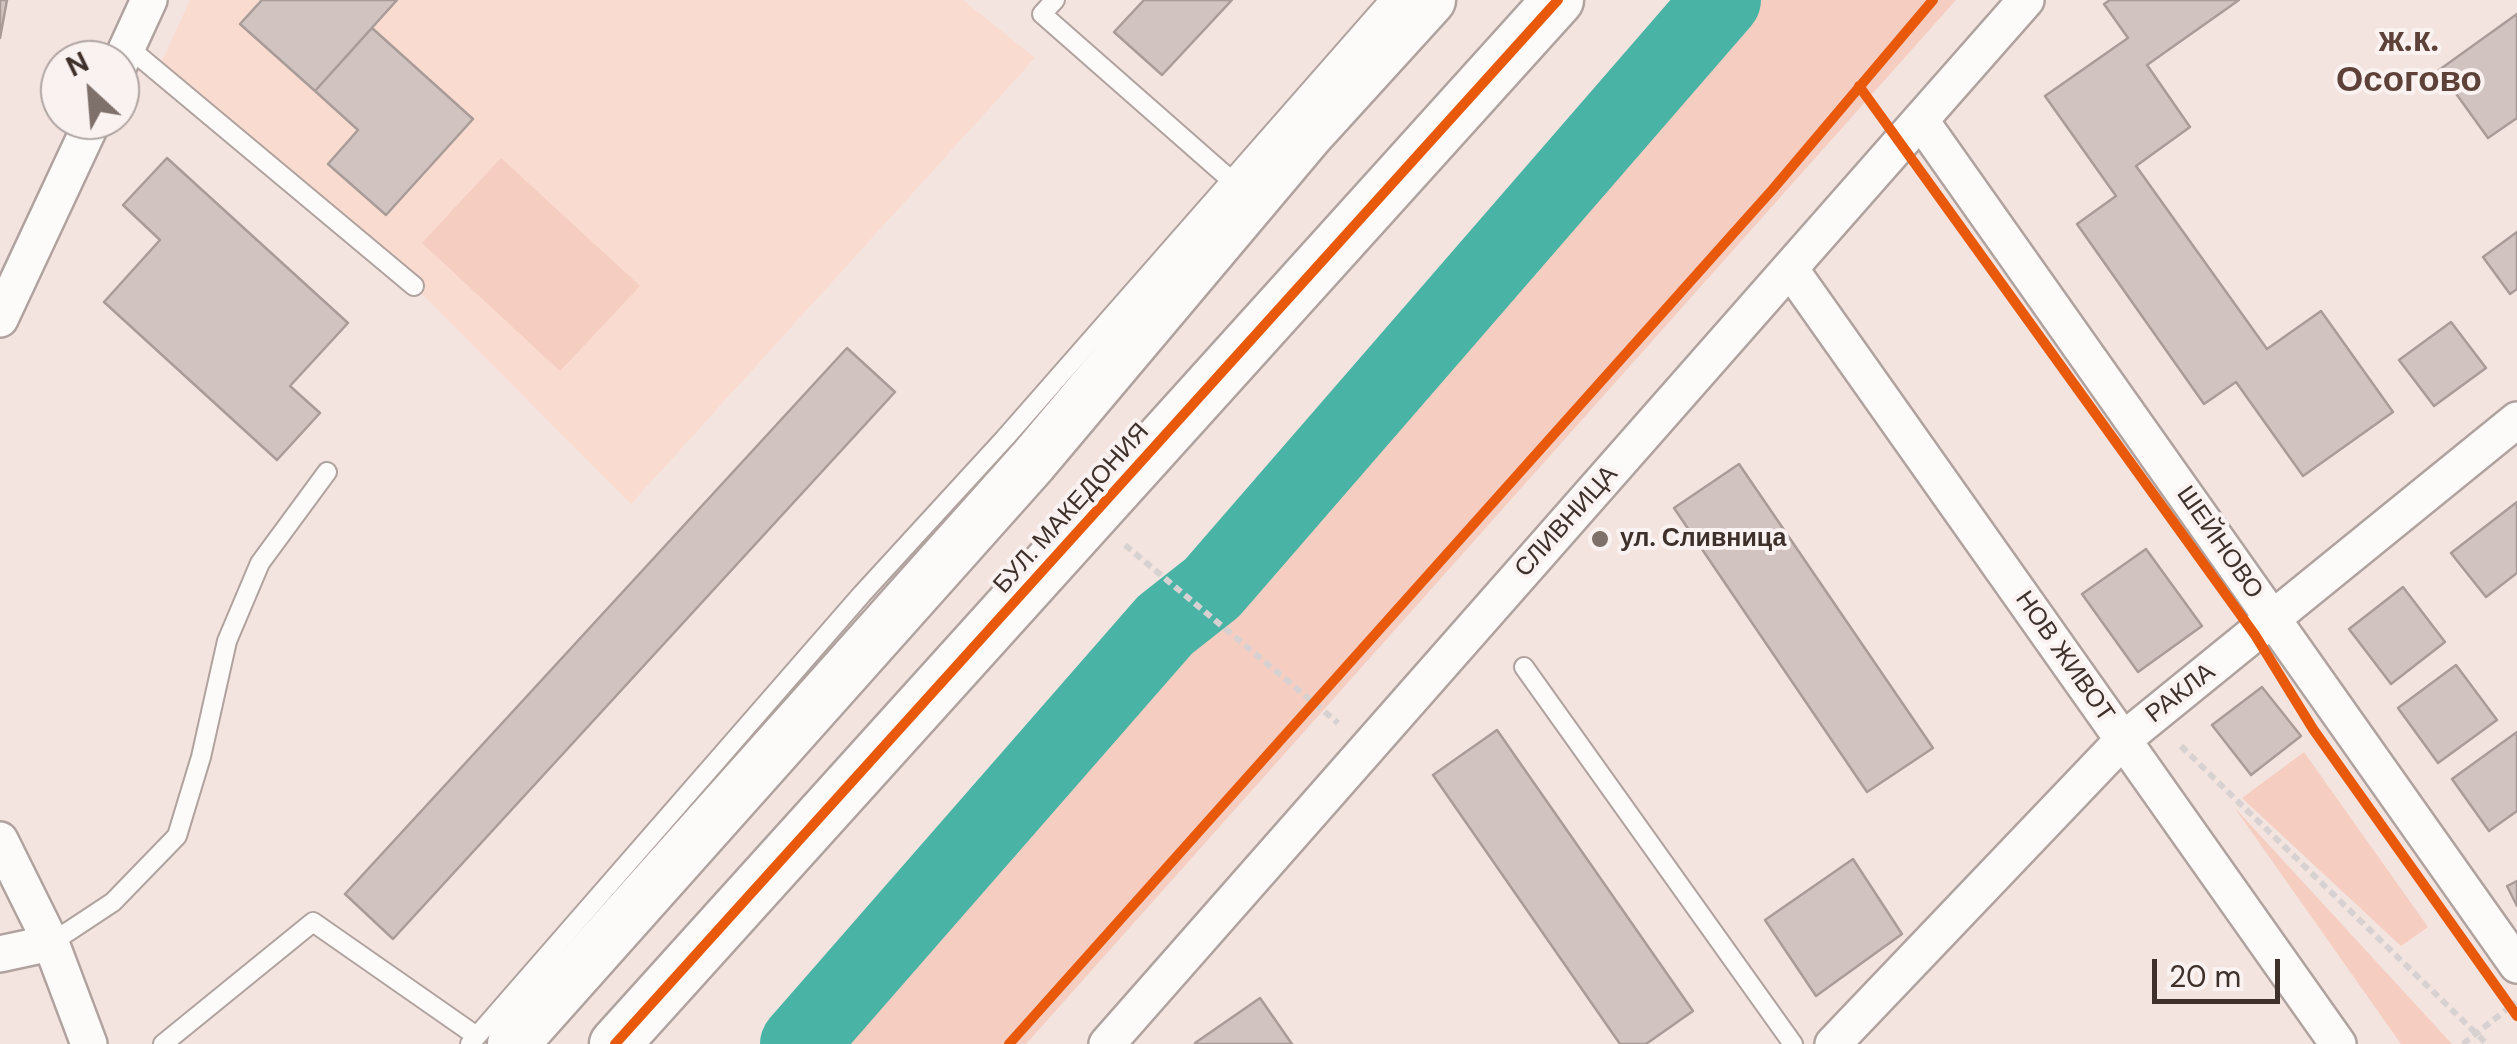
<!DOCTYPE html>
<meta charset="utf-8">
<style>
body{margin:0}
#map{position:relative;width:2517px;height:1044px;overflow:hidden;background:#f4e4df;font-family:"DM Sans",sans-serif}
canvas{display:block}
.north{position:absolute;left:40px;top:40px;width:100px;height:100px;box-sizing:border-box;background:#faf2f0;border:2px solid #afa5a2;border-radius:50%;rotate:334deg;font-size:28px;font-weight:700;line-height:40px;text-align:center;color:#3e312c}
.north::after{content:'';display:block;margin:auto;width:35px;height:45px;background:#7e706b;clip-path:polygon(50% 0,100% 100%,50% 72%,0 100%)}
.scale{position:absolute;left:2152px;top:959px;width:128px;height:45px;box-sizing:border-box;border:5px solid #3e312c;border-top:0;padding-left:12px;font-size:30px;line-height:35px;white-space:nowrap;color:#3e312c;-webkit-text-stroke:8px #faf2f0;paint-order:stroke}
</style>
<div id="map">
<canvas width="2517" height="1044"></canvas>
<div class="north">N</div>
<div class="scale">20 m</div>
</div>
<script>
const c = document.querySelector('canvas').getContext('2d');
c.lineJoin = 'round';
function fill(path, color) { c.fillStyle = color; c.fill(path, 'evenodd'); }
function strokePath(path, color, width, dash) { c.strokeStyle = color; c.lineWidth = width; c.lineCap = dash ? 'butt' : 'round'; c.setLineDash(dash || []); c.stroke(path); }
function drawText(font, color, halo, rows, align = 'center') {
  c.font = font + ' "DM Sans",sans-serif'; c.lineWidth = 8; c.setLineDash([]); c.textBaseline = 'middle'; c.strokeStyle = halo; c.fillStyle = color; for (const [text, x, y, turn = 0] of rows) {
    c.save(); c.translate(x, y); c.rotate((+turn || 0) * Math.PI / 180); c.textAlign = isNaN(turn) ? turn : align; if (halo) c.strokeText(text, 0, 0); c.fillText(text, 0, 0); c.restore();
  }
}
fill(new Path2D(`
 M190,0H963L1035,58L631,504L414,286L157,72Z`), '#fadbd0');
fill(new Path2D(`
 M1714,0H1956L1026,1044H800Z
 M501,158L640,286L560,371L422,243Z
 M2304,752L2428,927L2401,946L2242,798Z
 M2234,807L2452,1044H2401Z`), '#f5cdc1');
strokePath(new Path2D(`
 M799,1044L1165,625L1212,588L1722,0`), '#49b3a5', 78);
const building = new Path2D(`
 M0,0H7L0,38Z
 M262,0H397L315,91L240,24Z
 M1144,0H1232L1162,75L1114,32Z
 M2110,0H2239L2147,65L2190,127L2136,166L2267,349L2321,311L2393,412L2303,476L2236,382L2204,404L2077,224L2116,196L2045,96L2128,38L2104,4Z
 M2517,14V118L2488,138L2439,70Z
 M372,28L473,119L386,215L328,164L358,130L315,91Z
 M167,158L348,323L290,386L320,413L277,460L104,302L160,240L123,205Z
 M2517,232V289L2510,294L2483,257Z
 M2451,322L2486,368L2434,406L2399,360Z
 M847,348L895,392L393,939L345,894Z
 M1739,464L1933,748L1867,792L1674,508Z
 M2517,502V573L2486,597L2451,553Z
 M2146,549L2202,626L2138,672L2082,594Z
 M2403,587L2445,642L2391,684L2349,629Z
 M2456,665L2497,720L2438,763L2398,708Z
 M2262,687L2301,736L2251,775L2212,725Z
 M1497,730L1693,1011L1646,1044H1620L1433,775Z
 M2517,732V811L2489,831L2452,779Z
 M1853,859L1902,934L1816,996L1765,920Z
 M2517,881V906L2507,886Z
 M1260,998L1292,1044H1195V1043Z`);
fill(building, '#d1c3bf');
strokePath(building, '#a99c98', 2.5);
const lane = new Path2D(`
 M1055,0L1042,14L1232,181
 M128,47L414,286
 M1524,667L1793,1044
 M51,943L113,902L177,836L201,757L227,641L260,563L327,472
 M163,1044L313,922L475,1035
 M470,1044L862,594L1005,438L1389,0`);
const street = new Path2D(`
 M120,63L149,0
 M1921,121L2517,965
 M1791,270L2338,1044
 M0,319L93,120
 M0,840L51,943L89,1044
 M0,954L51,943
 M1107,1044L2026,0
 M1833,1044L2123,740L2517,420`);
const secondary = new Path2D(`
 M513,1044L1032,462L1308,134L1430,0
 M615,1044L1558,0`);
strokePath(lane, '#b0a39f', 22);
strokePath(street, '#b0a39f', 40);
strokePath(secondary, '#b0a39f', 55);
strokePath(new Path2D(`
 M1125,545L1338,723
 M2181,746L2487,1044
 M2463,1044L2516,1002`), '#d7d2d1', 6, [8, 5]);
strokePath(lane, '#fdfbfa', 18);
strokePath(street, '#fdfbfa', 35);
strokePath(secondary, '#fdfbfa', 50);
strokePath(new Path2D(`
 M1859,86L2255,635L2313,729L2517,1016
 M615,1044L1558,0
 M1009,1044L1773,189L1933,0`), '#e8590c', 10);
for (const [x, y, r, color] of [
 [1600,539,10,"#7e706b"]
]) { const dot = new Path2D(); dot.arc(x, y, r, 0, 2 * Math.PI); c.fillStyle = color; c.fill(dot); strokePath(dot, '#faf2f0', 4); }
drawText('25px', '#3e312c', '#faf2f0', [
 ["БУЛ. МАКЕДОНИЯ",1072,509,-48],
 ["СЛИВНИЦА",1567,522,-48],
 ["ШЕЙНОВО",2219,543,55],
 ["НОВ ЖИВОТ",2064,657,55],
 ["РАКЛА",2181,694,-38]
]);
drawText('bold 25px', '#3e312c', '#faf2f0', [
 ["ул. Сливница",1620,539]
], 'left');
drawText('bold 35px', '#5e4138', '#faf2f0', [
 ["ж.к.",2409,42],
 ["Осогово",2409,82]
]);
</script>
